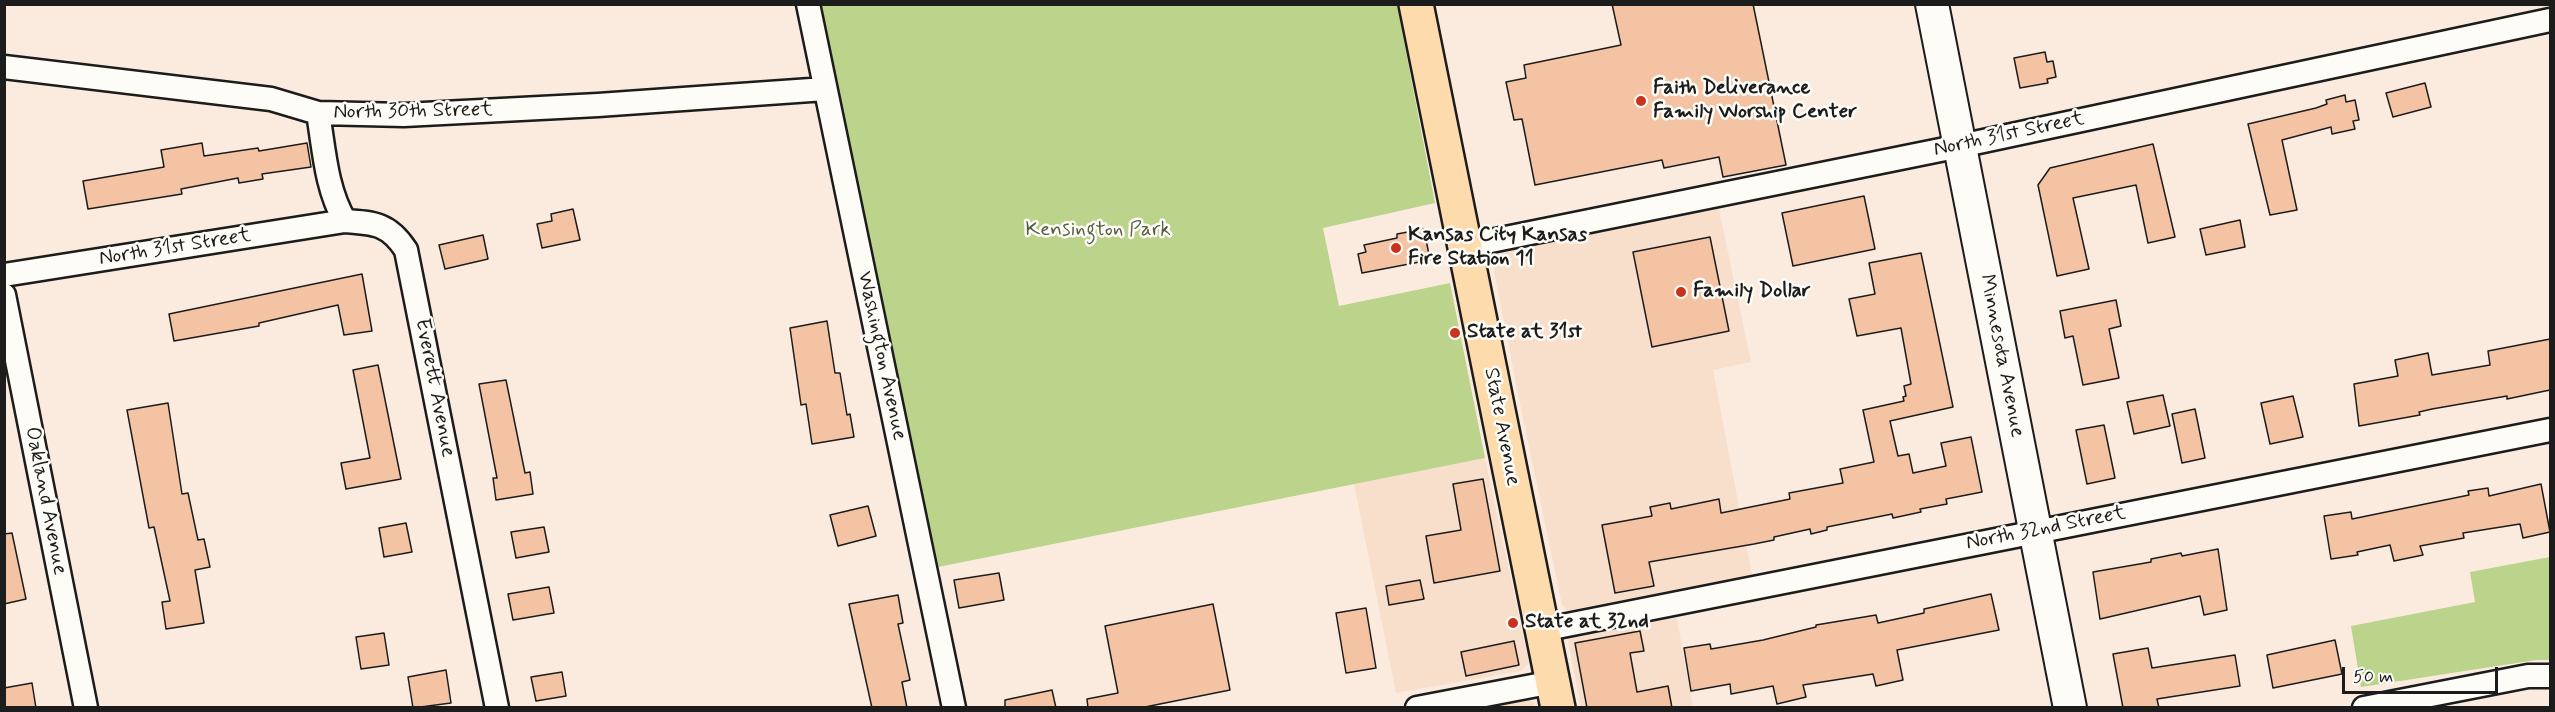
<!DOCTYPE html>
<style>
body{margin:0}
#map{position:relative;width:2555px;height:712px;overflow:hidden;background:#faebde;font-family:Mynerve,sans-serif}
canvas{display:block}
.frame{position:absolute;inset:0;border:6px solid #1c1c1c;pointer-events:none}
.scale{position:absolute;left:2342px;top:667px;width:156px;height:27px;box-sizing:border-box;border:3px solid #1c1c1c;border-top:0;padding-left:8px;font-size:18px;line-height:21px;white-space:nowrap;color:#1c1c1c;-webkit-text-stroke:4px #fdfcf7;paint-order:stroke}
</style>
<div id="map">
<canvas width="2555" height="712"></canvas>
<div class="frame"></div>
<div class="scale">50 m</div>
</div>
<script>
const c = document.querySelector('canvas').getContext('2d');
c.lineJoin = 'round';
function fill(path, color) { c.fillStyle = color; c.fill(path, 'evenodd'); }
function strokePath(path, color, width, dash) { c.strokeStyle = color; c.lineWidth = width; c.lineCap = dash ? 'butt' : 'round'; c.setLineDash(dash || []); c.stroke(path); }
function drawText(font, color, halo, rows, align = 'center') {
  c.font = font + ' Mynerve,sans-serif'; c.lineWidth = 5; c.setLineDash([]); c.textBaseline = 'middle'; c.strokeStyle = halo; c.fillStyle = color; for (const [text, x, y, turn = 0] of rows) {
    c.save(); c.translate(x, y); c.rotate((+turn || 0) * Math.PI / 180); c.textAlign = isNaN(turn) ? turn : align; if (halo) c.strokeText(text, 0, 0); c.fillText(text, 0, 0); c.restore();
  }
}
fill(new Path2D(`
 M1719,209L1751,362L1713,370L1752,575L1567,611L1562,605L1520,404L1494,271L1495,257L1498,251Z
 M1485,458L1529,663L1521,671L1396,693L1354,484Z
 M1676,614L1693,707H1581L1568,642L1571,633Z
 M1527,697L1534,703L1535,707L1475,708Z`), '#f8dfcc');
fill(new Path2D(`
 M821,5H1397L1435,203L1323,228L1339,306L1450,283L1485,458L938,567Z
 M2550,557V660H2536L2361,687L2351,626L2475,602L2470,572Z`), '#bbd38a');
const building = new Path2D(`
 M1612,4H1753L1786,165L1723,177L1719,157L1664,168L1662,160L1535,185L1522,119L1514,120L1506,82L1526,78L1524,65L1621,45Z
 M2045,52L2047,62L2053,61L2056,77L2047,79L2048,83L2020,88L2014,58Z
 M2425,83L2431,107L2393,117L2386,93Z
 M2345,95L2346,102L2355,100L2359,120L2353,121L2355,129L2332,134L2331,127L2282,140L2297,210L2270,215L2248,124L2316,108L2327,104L2326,100Z
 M202,143L204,156L258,148L259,151L307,143L311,167L262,174L263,179L239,183L238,178L181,189L182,194L88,209L83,181L164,167L161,150Z
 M2153,144L2175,237L2148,243L2136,185L2073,198L2089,269L2057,276L2038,185L2050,168Z
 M1864,196L1875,249L1793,266L1782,213Z
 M573,209L580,240L542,248L537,224L552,221L551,214Z
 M2240,220L2245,247L2206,255L2200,229Z
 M1424,229L1430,260L1362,273L1358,254L1366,252L1364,245L1397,238V234Z
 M483,235L488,259L445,269L439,245Z
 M1710,237L1729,331L1652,347L1633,252Z
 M1921,253L1953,407L1890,421L1898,456L1909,454L1913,473L1946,466L1941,443L1971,437L1982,492L1946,499L1947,504L1920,509L1921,512L1893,518L1892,514L1827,527V530L1811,534L1810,529L1774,537V540L1754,544L1649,562L1654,586L1615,593L1602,525L1652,516L1650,507L1670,503L1671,509L1719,499L1721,513L1790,499L1789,493L1843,483L1840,469L1874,462L1863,410L1904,401L1903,397L1906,396L1904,386L1911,384L1901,328L1857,336L1849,299L1875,294L1869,263Z
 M362,274L372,331L344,335L338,305L259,323V326L174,341L169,314Z
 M2116,300L2121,326L2109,329L2119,378L2083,385L2073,336L2065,338L2060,311Z
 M827,321L835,373H840L847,415L850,414L854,437L812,444L806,404L801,405L790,328Z
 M2550,339V390L2507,399V396L2432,409L2419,412L2420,415L2359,426L2354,384L2398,376L2395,360L2428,353L2432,375L2490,365L2488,351Z
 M378,365L401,479L346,489L341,463L370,458L353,370Z
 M506,380L525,473L530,472L533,494L496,500L493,478H497L479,384Z
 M2163,395L2170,426L2134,434L2127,402Z
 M2293,396L2303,437L2270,444L2261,403Z
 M168,403L182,494L188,493L198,540L204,539L210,567L195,570L204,623L166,629L162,602L170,601L154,527L149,528L127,410Z
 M2195,409L2205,458L2182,463L2172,414Z
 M2104,425L2115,478L2087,484L2076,430Z
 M1483,479L1500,571L1434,583L1426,536L1461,530L1453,484Z
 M2541,484L2550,532L2523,538L2520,524L2463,533L2464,538L2420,546L2423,555L2394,561L2390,545L2357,552L2358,555L2331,559L2324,516L2351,512L2352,519L2469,495L2468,491L2488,488L2489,496Z
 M868,506L876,536L838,546L830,515Z
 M406,523L412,552L384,557L379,528Z
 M544,527L549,552L516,558L511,532Z
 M12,533L26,599L4,604V534Z
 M2218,549L2227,610L2204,615L2200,596L2100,619L2093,572L2151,562V559L2181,553L2182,556Z
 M999,573L1004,600L959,608L954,580Z
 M1420,580L1424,599L1389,605L1386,586Z
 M549,587L554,613L513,620L508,594Z
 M1991,594L1999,630L1897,650L1903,680L1876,686L1873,674L1803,685L1806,697L1777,704L1773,686L1731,694L1730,684L1691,691L1684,648L1710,644L1711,649L1763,640L1816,627V625L1876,615L1878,623L1924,613V609Z
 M898,595L903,623L898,624L910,680L902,682L907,708H872L849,604Z
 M1213,604L1230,690L1140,708H1088L1087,699L1118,693L1105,626Z
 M1366,608L1376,668L1346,673L1336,613Z
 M1640,631L1644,651L1630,653L1637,692L1668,686L1672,708H1587L1575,643Z
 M384,633L389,665L361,669L356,637Z
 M2335,640L2342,674L2273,688L2267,655Z
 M1514,641L1519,665L1466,676L1461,652Z
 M2148,648L2152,668L2235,655L2240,686L2157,699L2159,708H2123L2113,654Z
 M446,670L451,703L413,708L408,677Z
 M562,672L566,696L536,701L531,677Z
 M32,683L36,708H4V688Z
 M1052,690L1056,708H1005V700Z`);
fill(building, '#f3c3a3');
strokePath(building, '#1c1c1c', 1.5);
const street = new Path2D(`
 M808,4L954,708
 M4,67L271,99L318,113L404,115L598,105L825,89
 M318,113C324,149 326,189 345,221C375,223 389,224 406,250L497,708
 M1466,246L1960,146L2550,20
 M4,275L345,221
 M4,295L86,708
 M1542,630L2550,430
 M1417,708L1553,682
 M2364,708L2528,676H2550`);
const secondary = new Path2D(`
 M1932,4L2070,708`);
const primary = new Path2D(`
 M1416,4L1558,708`);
strokePath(street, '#1c1c1c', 27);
strokePath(secondary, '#1c1c1c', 36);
strokePath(primary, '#1c1c1c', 38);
strokePath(street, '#fdfcf7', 22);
strokePath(secondary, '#fdfcf7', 32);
strokePath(primary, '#fedbac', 33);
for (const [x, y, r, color] of [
 [1641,101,6,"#c8321e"],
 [1396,248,6,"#c8321e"],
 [1681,292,6,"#c8321e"],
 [1455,333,6,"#c8321e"],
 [1513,623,6,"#c8321e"]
]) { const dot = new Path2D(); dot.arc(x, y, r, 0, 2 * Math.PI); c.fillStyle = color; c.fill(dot); strokePath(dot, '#fdfcf7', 2); }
drawText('bold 21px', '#1c1c1c', '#fdfcf7', [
 ["Faith Deliverance",1653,89],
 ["Family Worship Center",1653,113],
 ["Kansas City Kansas",1408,236],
 ["Fire Station 11",1408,260],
 ["Family Dollar",1693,292],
 ["State at 31st",1467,333],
 ["State at 32nd",1525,623]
], 'left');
drawText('21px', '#1c1c1c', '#fdfcf7', [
 ["North 30th Street",413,112,-1],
 ["North 31st Street",2009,135,-12],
 ["North 31st Street",175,248,-9],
 ["Washington Avenue",881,356,78],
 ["Minnesota Avenue",2001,356,79],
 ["Everett Avenue",434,388,79],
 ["State Avenue",1501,427,79],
 ["Oakland Avenue",45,501,79],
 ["North 32nd Street",2046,529,-11]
]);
drawText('21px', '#545c42', '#fdfcf7', [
 ["Kensington Park",1098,231]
]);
</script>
